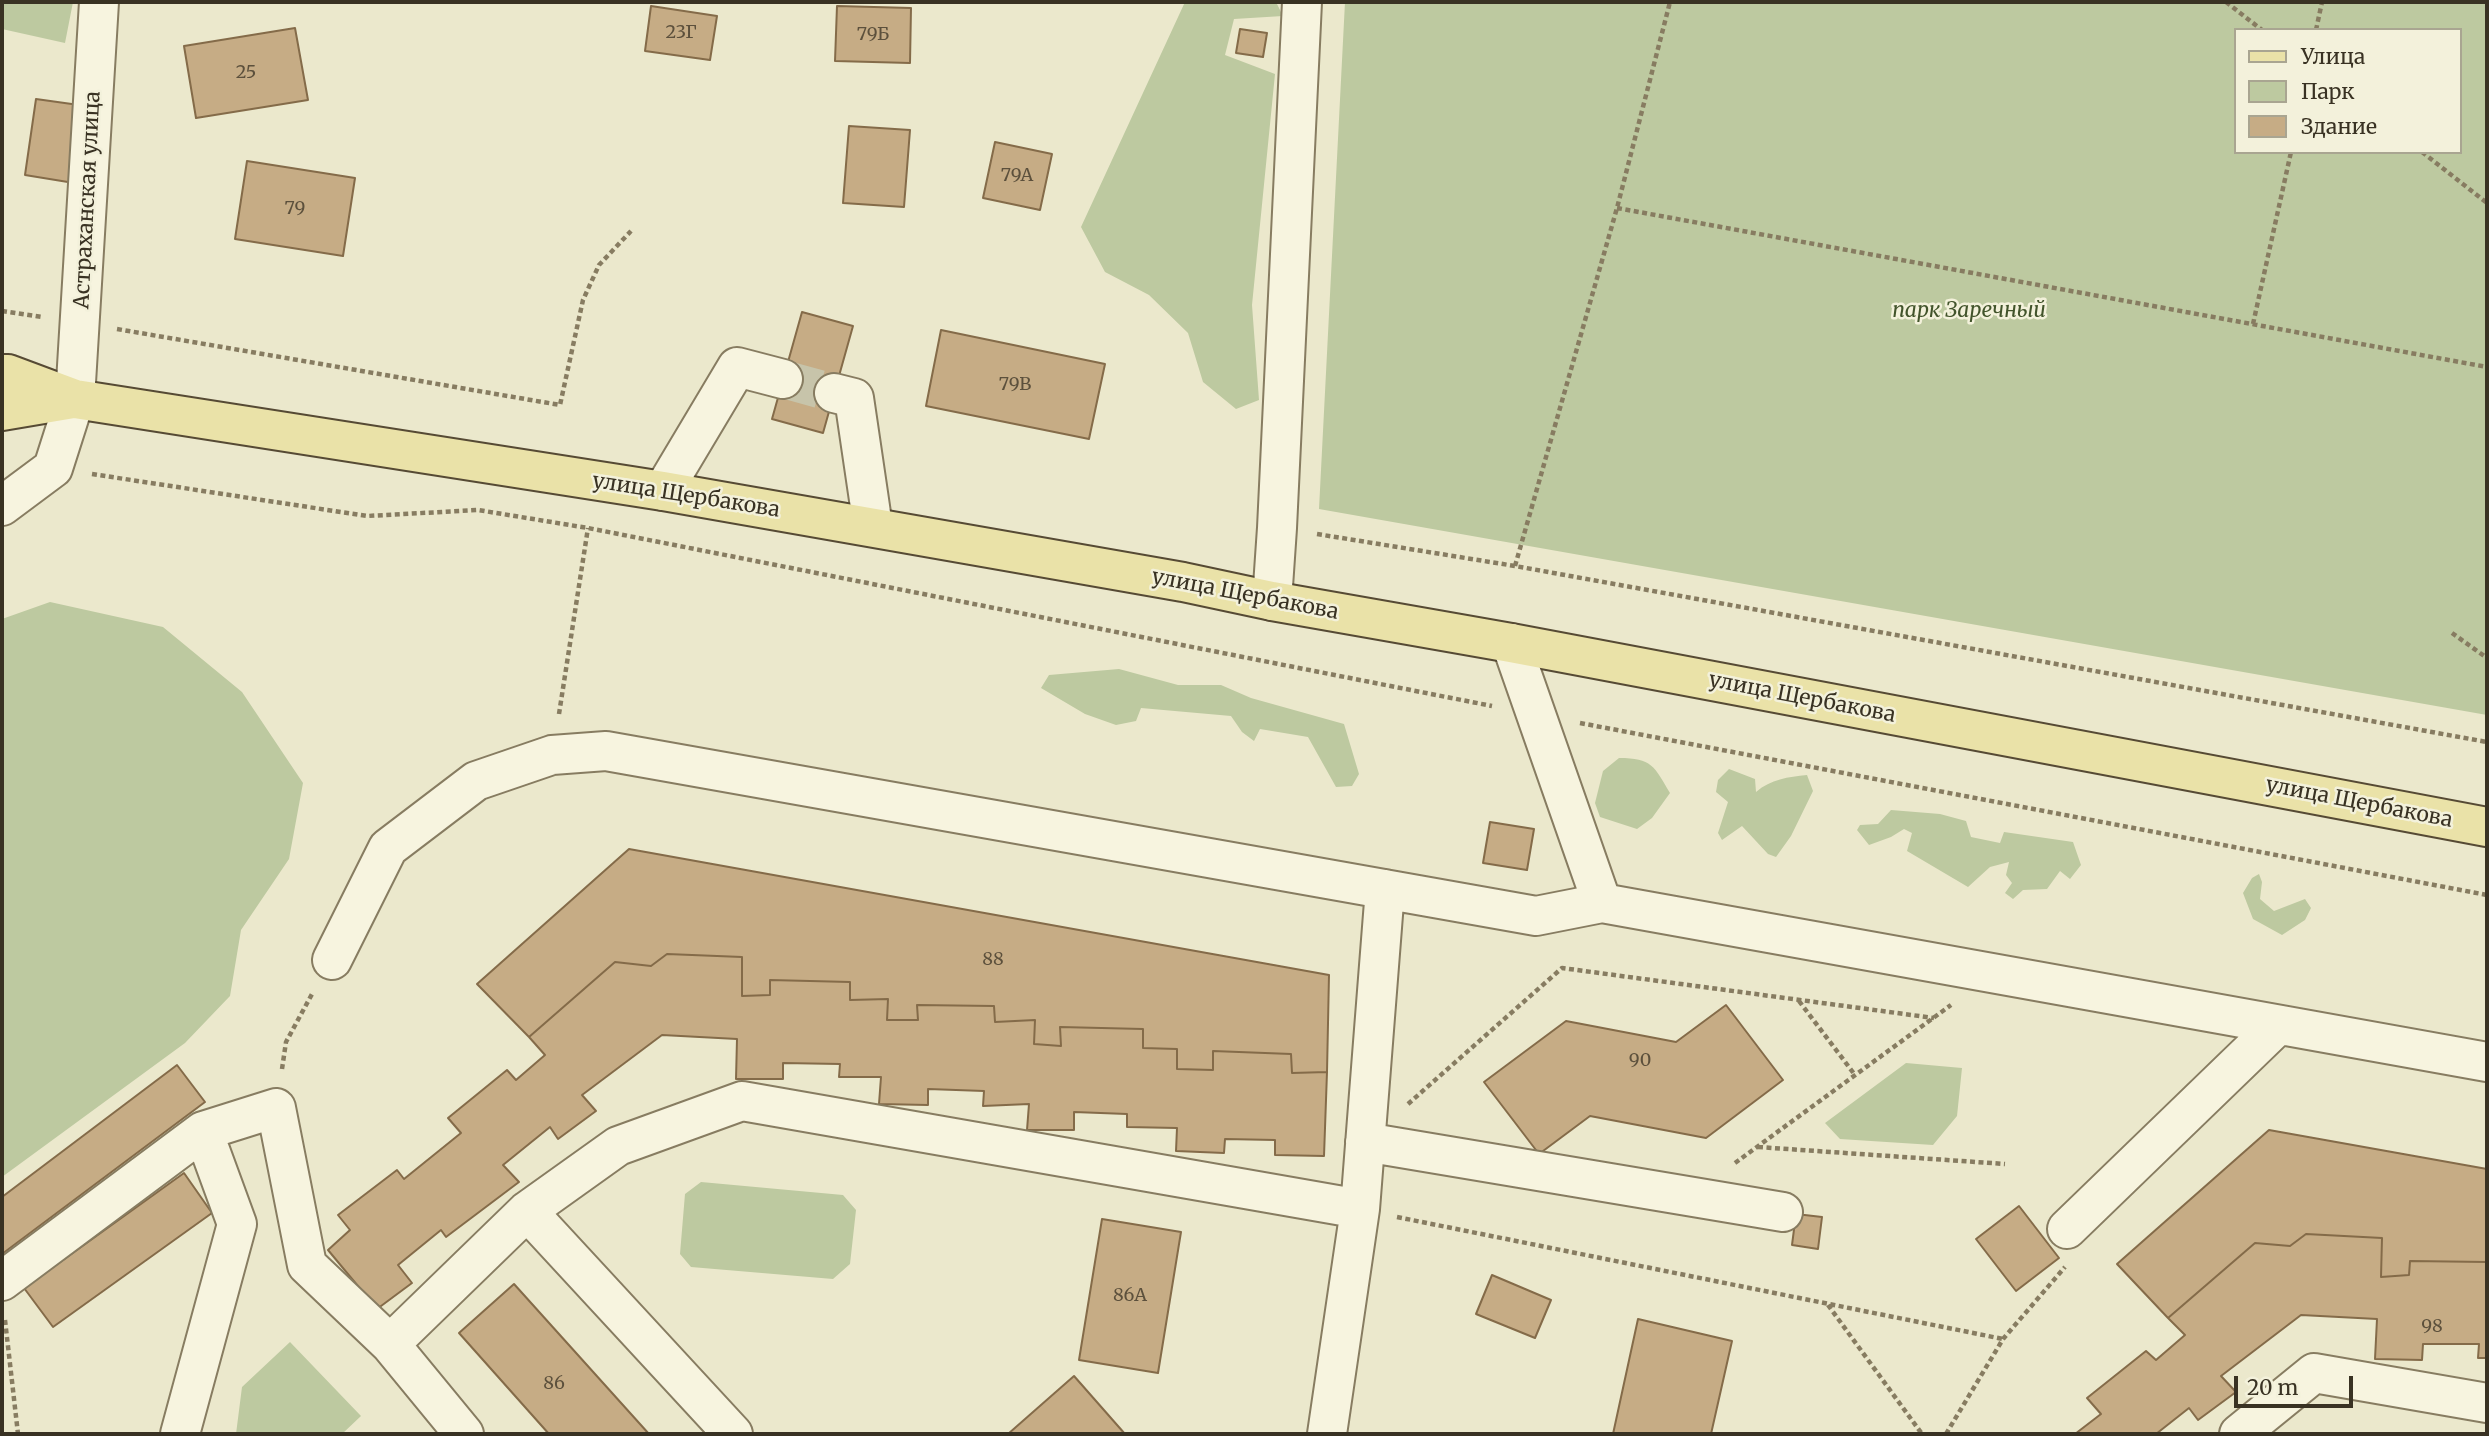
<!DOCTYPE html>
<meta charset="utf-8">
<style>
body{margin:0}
#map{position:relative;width:2489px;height:1436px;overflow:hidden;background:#ebe8cc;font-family:Merriweather,serif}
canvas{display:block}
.frame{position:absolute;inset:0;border:4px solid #393223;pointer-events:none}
.legend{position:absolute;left:2234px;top:28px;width:228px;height:126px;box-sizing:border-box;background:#f3f1db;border:2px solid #a9a591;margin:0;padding:9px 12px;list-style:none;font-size:21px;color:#393223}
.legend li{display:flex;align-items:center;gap:14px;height:35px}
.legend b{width:35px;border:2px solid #a9a591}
.scale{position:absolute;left:2234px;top:1376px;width:119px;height:32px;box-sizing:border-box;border:4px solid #393223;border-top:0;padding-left:9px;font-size:21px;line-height:24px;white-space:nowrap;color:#393223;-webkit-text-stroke:5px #f3f1db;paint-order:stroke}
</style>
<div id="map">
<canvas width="2489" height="1436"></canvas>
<div class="frame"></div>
<ul class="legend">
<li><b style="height:9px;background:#eae2a8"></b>Улица</li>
<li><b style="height:19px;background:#bdc9a0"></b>Парк</li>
<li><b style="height:19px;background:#c6ac85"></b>Здание</li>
</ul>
<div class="scale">20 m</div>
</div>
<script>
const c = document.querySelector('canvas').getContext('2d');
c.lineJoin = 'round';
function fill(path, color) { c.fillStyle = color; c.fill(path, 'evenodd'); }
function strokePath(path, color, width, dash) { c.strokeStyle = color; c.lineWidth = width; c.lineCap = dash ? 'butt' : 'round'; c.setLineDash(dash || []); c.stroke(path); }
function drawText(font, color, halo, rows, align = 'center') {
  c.font = font + ' Merriweather,serif'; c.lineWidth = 5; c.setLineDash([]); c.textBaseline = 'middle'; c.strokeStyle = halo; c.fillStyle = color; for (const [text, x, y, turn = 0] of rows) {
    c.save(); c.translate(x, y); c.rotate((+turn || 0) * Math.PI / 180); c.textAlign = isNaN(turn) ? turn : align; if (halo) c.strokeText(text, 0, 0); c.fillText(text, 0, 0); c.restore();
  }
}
fill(new Path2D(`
 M2,2H73L65,43L2,29Z
 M1185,2H1276L1283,16L1234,19L1225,55L1275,74L1252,305L1259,400L1236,409L1203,382L1188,333L1149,295L1105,272L1081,227Z
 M1345,2H2487V715L1319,509ZM2235,30H2459V152H2235Z
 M50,602L163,627L242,692L303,783L289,859L241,930L230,996L185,1043L2,1177V619Z
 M1119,669L1178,685H1221L1251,698L1344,724L1359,774L1352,786L1336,787L1308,737L1260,729L1254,741L1242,732L1231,716L1141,708L1136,721L1116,725L1085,714L1041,688L1049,675Z
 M1619,758C1652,758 1654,766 1670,793L1652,818L1637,829L1600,817L1595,803L1603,771Z
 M1729,769L1755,779L1756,792C1771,779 1788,777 1807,775L1813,791L1791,836L1776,857L1768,854L1742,826L1722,840L1718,833L1728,802L1716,792L1718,780Z
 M1891,810L1940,814L1966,821L1971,837L2000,843L2004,832L2073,842L2081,865L2070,879L2060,871L2047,889L2023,890L2013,899L2005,893L2012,883L2006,875L2009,862L1990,867L1968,887L1907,851L1912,833L1904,829L1891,837L1869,845L1857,830L1860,825L1878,824Z
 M2259,874L2262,882L2260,899L2274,911L2305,899L2311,908L2305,920L2282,935L2253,919L2243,893L2252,878Z
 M1906,1063L1962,1068L1957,1116L1933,1145L1840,1139L1825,1123Z
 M701,1182L843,1195L856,1210L850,1264L833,1279L691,1267L680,1254L685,1194Z
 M290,1342L361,1416L342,1434H236L242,1387Z`), '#bdc9a0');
const building = new Path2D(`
 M651,6L717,16L710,60L645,51Z
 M837,6L911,8L910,63L835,61Z
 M295,28L308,100L196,118L184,46Z
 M1240,29L1267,33L1263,57L1236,53Z
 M36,99L86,106L74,183L25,175Z
 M849,126L910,130L904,207L843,203Z
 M995,142L1052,154L1040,210L983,198Z
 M247,161L355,178L343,256L235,239Z
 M802,312L853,326L823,433L772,419Z
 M941,330L1105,364L1089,439L926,406Z
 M1490,822L1534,829L1527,870L1483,863Z
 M629,849L1329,975L1327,1072L1292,1073L1291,1054L1213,1051V1070L1177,1069V1049L1143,1048V1029L1060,1027L1061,1046L1034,1044L1035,1020L995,1022L994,1006L917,1005L918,1020H887L888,999L850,1000V982L770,980V995L742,996V957L667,954L651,966L615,962L529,1037L477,984Z
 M667,954L742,957V996L770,995V980L850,982V1000L888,999L887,1020H918L917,1005L994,1006L995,1022L1035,1020L1034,1044L1061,1046L1060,1027L1143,1029V1048L1177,1049V1069L1213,1070V1051L1291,1054L1292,1073L1327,1072L1324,1156L1275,1155V1140L1225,1139L1224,1153L1176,1151L1177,1128L1127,1127V1114L1074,1112V1130H1027L1029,1104L983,1106L984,1091L928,1089V1105L879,1104L881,1077H839L840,1064L783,1063V1079H736L737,1039L662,1035L582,1095L596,1111L558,1139L550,1127L503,1165L519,1182L446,1237L441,1230L398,1265L412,1283L377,1309L328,1250L350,1230L338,1215L397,1170L404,1179L461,1133L448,1118L507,1070L516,1080L545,1055L529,1037L615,962L651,966Z
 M1726,1005L1783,1080L1706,1138L1590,1116L1539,1154L1484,1082L1566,1021L1676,1042Z
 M177,1065L205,1102L2,1254V1197Z
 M2269,1130L2487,1169V1262L2410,1261L2409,1275L2381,1277L2382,1238L2306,1234L2290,1246L2255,1243L2168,1318L2117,1264Z
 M184,1173L212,1213L53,1327L24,1288Z
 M2019,1206L2059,1258L2016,1291L1976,1239Z
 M1796,1214L1822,1217L1818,1249L1792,1245Z
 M1102,1219L1181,1232L1158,1373L1079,1360Z
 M2306,1234L2382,1238L2381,1277L2409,1275L2410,1261L2487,1262V1358H2478L2479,1344H2423L2422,1360L2375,1359L2377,1319L2301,1315L2221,1376L2236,1392L2198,1420L2189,1408L2156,1434H2075L2101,1414L2087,1398L2146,1351L2156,1360L2185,1335L2168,1318L2255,1243L2290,1246Z
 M1492,1275L1551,1300L1535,1338L1476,1314Z
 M514,1284L649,1434H549L459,1333Z
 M1638,1319L1732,1341L1711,1434H1613Z
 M1074,1376L1125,1434H1008Z`);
fill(building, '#c6ac85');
strokePath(building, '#846b49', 2);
strokePath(new Path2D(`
 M783,379L834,393`), '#c7c4aa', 38, [38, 19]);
const minor = new Path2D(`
 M834,393L854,398L873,527
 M663,491L737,367L783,379
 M2,506L53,468L75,399L99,2
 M1272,601L1277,528L1302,2
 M1511,643L1602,903
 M332,960L388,848L476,781L552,755L606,751L1536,916L1602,903L2487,1062
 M1365,1142L1783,1212
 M527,1211L733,1434
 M2067,1229L2278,1025
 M2,1281L203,1131L276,1108L307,1265L390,1344L464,1434
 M390,1344L527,1211L618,1146L742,1101L1360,1209
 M180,1434L237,1224L203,1131
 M1327,1434L1360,1209L1385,889
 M2239,1434L2314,1373L2487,1403`);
const major = new Path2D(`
 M2,374H8L75,399L663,491L1183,582L1272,601L1511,643L2487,827
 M2,411L73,399`);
strokePath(minor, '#877c61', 42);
strokePath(major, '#564a34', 42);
strokePath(new Path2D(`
 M2226,2L2262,30
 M2316,30L2322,2
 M2422,152L2487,203
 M1617,208L2487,367
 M2,311L42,317
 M2253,324L2291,152
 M117,329L560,405L583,300L599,265L631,231
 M92,474L367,516L478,510L588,528L1492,706
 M1317,534L1515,566L2487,742
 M1515,566L1617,208L1670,2
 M2452,633L2487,658
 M559,714L588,528
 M1580,723L2487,895
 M1799,1001L1855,1075
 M282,1069L286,1042L312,994
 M1408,1104L1562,968L1934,1018
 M1758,1147L2005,1164
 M1735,1163L1951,1005
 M1397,1217L2003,1339
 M1828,1305L1922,1434
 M5,1320L18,1434
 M1946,1434L2003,1339L2065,1267`), '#877c61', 4.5, [5, 3.5]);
strokePath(minor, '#f7f4df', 38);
strokePath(major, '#eae2a8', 38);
drawText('18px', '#5c503c', null, [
 ["23Г",681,33],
 ["79Б",873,35],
 ["25",246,73],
 ["79А",1017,176],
 ["79",295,209],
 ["79В",1015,385],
 ["88",993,960],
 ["90",1640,1061],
 ["86А",1130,1296],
 ["98",2432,1327],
 ["86",554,1384]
]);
drawText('21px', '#393223', '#f3f1db', [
 ["Астраханская улица",88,200,-87],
 ["улица Щербакова",686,496,9],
 ["улица Щербакова",1245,595,11],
 ["улица Щербакова",1802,698,11],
 ["улица Щербакова",2359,803,11]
]);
drawText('italic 21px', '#42542b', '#f3f1db', [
 ["парк Заречный",1969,311]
]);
</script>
